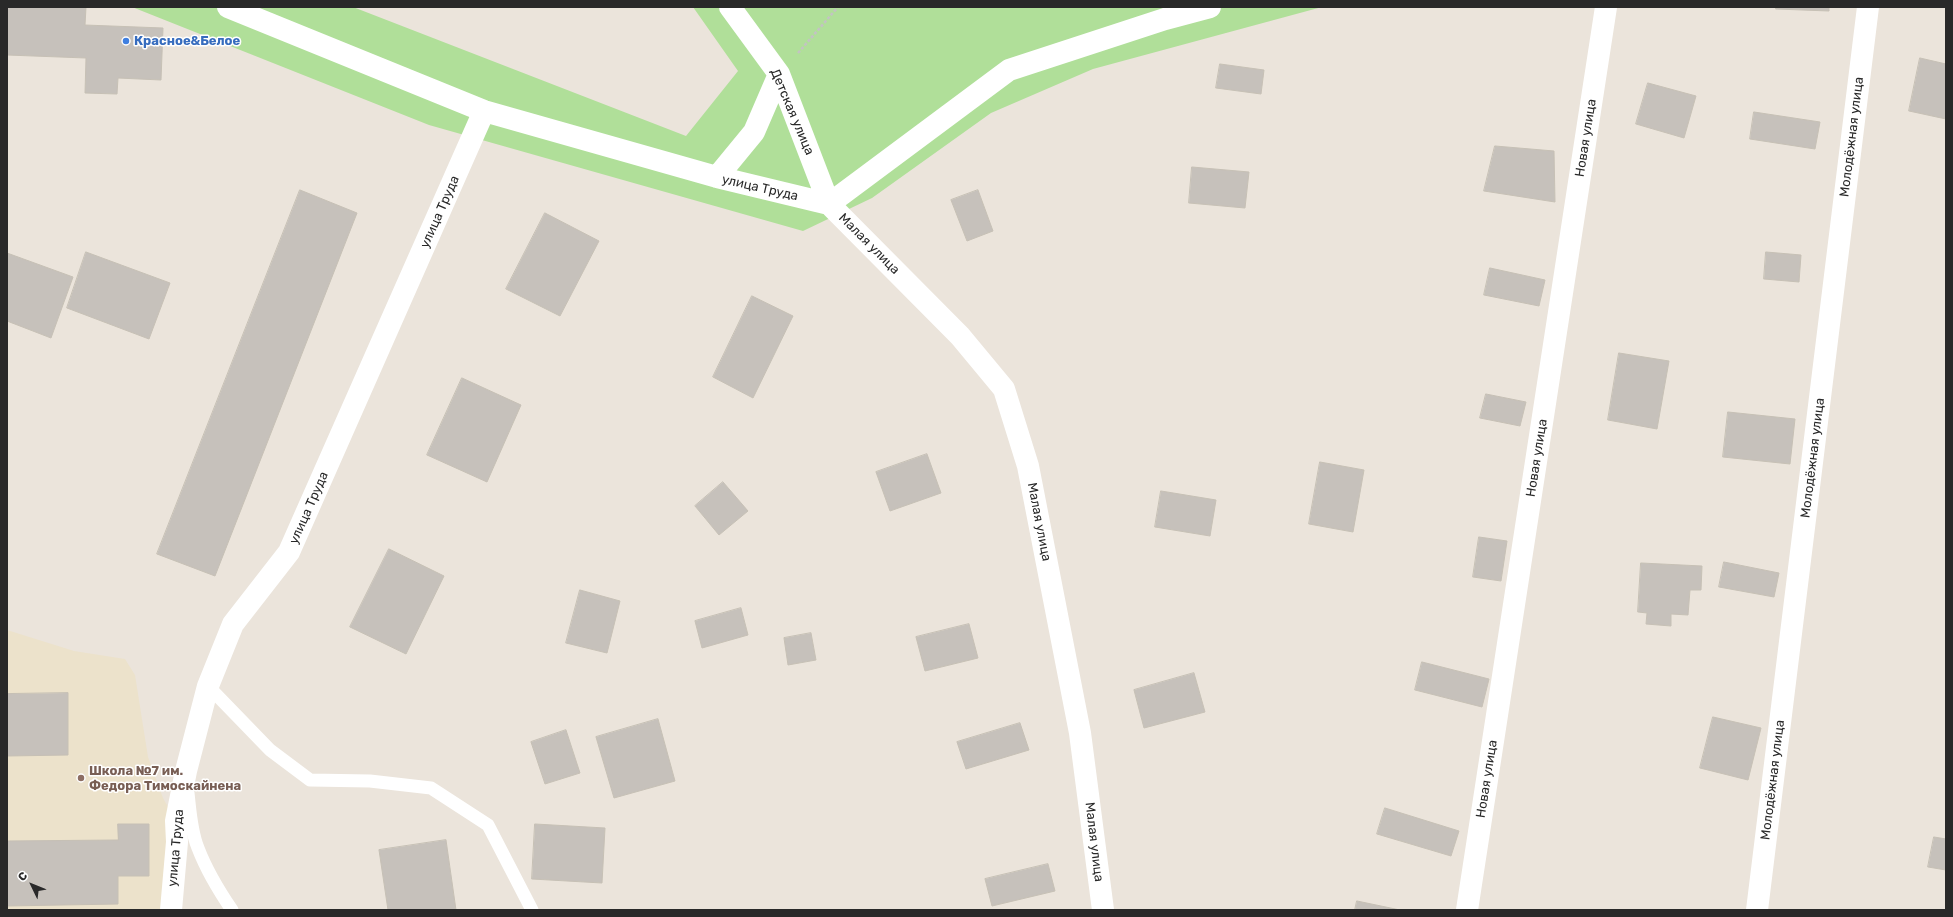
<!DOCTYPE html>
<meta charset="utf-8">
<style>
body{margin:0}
#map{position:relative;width:1953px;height:917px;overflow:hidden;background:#ebe4db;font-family:Rubik,sans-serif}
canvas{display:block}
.frame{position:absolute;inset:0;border:8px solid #292929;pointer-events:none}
.north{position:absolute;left:12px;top:865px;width:40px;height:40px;-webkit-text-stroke:3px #fff;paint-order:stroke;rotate:313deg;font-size:11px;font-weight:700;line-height:16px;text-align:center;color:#292929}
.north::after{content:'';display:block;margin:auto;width:14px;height:18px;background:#292929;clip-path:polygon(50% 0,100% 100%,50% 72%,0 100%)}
</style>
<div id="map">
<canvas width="1953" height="917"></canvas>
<div class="frame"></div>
<div class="north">С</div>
</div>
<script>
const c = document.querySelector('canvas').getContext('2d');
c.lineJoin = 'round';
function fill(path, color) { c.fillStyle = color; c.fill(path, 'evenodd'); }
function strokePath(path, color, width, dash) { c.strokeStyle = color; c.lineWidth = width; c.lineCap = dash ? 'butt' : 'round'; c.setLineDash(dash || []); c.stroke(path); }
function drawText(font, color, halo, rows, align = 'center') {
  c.font = font + ' Rubik,sans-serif'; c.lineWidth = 3; c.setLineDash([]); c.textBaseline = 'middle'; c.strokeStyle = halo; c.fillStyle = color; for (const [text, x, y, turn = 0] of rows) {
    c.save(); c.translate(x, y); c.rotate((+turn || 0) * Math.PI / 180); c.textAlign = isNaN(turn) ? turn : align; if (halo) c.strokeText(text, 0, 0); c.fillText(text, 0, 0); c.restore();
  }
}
fill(new Path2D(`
 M7,630L74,651L125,659L135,675L148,757L163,798L176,821L178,910H7Z`), '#ece2cb');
fill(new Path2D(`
 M132,7H353L686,136L738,71L693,7H1322L1093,69L991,113L872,198L803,231L429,125Z`), '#b0df99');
const building = new Path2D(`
 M7,7H86L85,25L163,28L161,80L118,78L117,94L85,93L86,58L7,55Z
 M1776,7H1829V11L1776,9Z
 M1920,58L1946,64V119L1909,111Z
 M1220,64L1264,70L1261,94L1216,88Z
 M1648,83L1696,96L1684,138L1636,124Z
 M1754,112L1820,122L1815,149L1750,139Z
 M1495,146L1554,151L1555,202L1484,191Z
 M1192,167L1249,172L1245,208L1189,203Z
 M300,190L357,213L215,576L157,554Z
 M978,190L993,231L967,241L951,200Z
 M545,213L599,241L560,316L506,289Z
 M86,252L170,283L149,339L67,308Z
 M1766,252L1801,255L1799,282L1764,279Z
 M7,253L73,277L51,338L7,321Z
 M1490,268L1545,280L1539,306L1484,295Z
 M752,296L793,316L753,398L713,377Z
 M1619,353L1669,361L1657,429L1608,420Z
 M462,378L521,405L487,482L427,455Z
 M1486,394L1526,402L1520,426L1480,418Z
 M1728,412L1795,419L1790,464L1723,457Z
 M927,454L941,493L890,511L876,472Z
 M1320,462L1364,470L1353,532L1309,524Z
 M723,482L748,511L719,535L695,506Z
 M1161,491L1216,500L1210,536L1155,527Z
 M1479,537L1507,541L1501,581L1473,577Z
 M389,549L444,576L406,654L350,627Z
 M1724,562L1779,573L1774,597L1719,587Z
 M1641,563L1702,566L1701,590H1690L1688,615L1671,614V626L1646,624L1647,613L1638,612Z
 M580,590L620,601L607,653L566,643Z
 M741,608L748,635L702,648L695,621Z
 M969,624L978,658L925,671L916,637Z
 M811,633L816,660L788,665L784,638Z
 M1422,662L1489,679L1482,707L1415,690Z
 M1194,673L1205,712L1144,728L1134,690Z
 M68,693V755L7,756V694Z
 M1713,717L1761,728L1748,780L1700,768Z
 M658,719L675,781L614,798L596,737Z
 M1020,723L1029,750L966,769L957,742Z
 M566,730L580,773L545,784L531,742Z
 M1385,808L1459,831L1451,856L1377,834Z
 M118,824H149V876H118V904L7,906V841L118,840Z
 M535,824L605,828L602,883L532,879Z
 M1934,837L1946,839V870L1928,867Z
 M446,840L456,910H388L379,850Z
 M1048,864L1055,891L992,906L985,879Z
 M1357,901L1400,910H1355Z`);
fill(building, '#c6c1bb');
strokePath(building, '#c6c0b5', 1);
strokePath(new Path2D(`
 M798,53L838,7`), '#c3c3c3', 2.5, [3, 2]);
strokePath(new Path2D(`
 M208,686L270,750L310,780L370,781L431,788L488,825L532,910
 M188,793C190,810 191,831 198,848C206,869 219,891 232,910`), '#fff', 13);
strokePath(new Path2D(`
 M228,7L484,111L717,177L829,204
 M730,7L779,74L829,204L960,336L1004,389L1028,466L1080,733L1103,910
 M717,177L754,132L779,74
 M829,204L1009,70L1165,19L1210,7
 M171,910L177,842L176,821L186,771L208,686L233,624L289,552L484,111
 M1467,910L1606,7
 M1757,910L1868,7`), '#fff', 22);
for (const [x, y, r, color] of [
 [126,41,4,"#3f7fe0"],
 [81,778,4,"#8d6e63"]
]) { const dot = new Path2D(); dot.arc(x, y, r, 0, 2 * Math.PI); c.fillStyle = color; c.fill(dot); strokePath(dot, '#fff', 1.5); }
drawText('bold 13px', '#366cbe', '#fff', [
 ["Красное&Белое",134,41]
], 'left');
drawText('13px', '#292929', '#fff', [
 ["Детская улица",792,112,67],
 ["Молодёжная улица",1852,137,-83],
 ["Новая улица",1586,138,-81],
 ["улица Труда",760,188,13],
 ["улица Труда",440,212,-66],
 ["Малая улица",869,244,45],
 ["Новая улица",1537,458,-81],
 ["Молодёжная улица",1813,458,-83],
 ["улица Труда",309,508,-66],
 ["Малая улица",1039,522,79],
 ["Новая улица",1487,779,-81],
 ["Молодёжная улица",1773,780,-83],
 ["Малая улица",1094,842,83],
 ["улица Труда",176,848,-85]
]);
drawText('bold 13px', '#785e54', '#fff', [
 ["Школа №7 им.",89,771],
 ["Федора Тимоскайнена",89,786]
], 'left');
</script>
